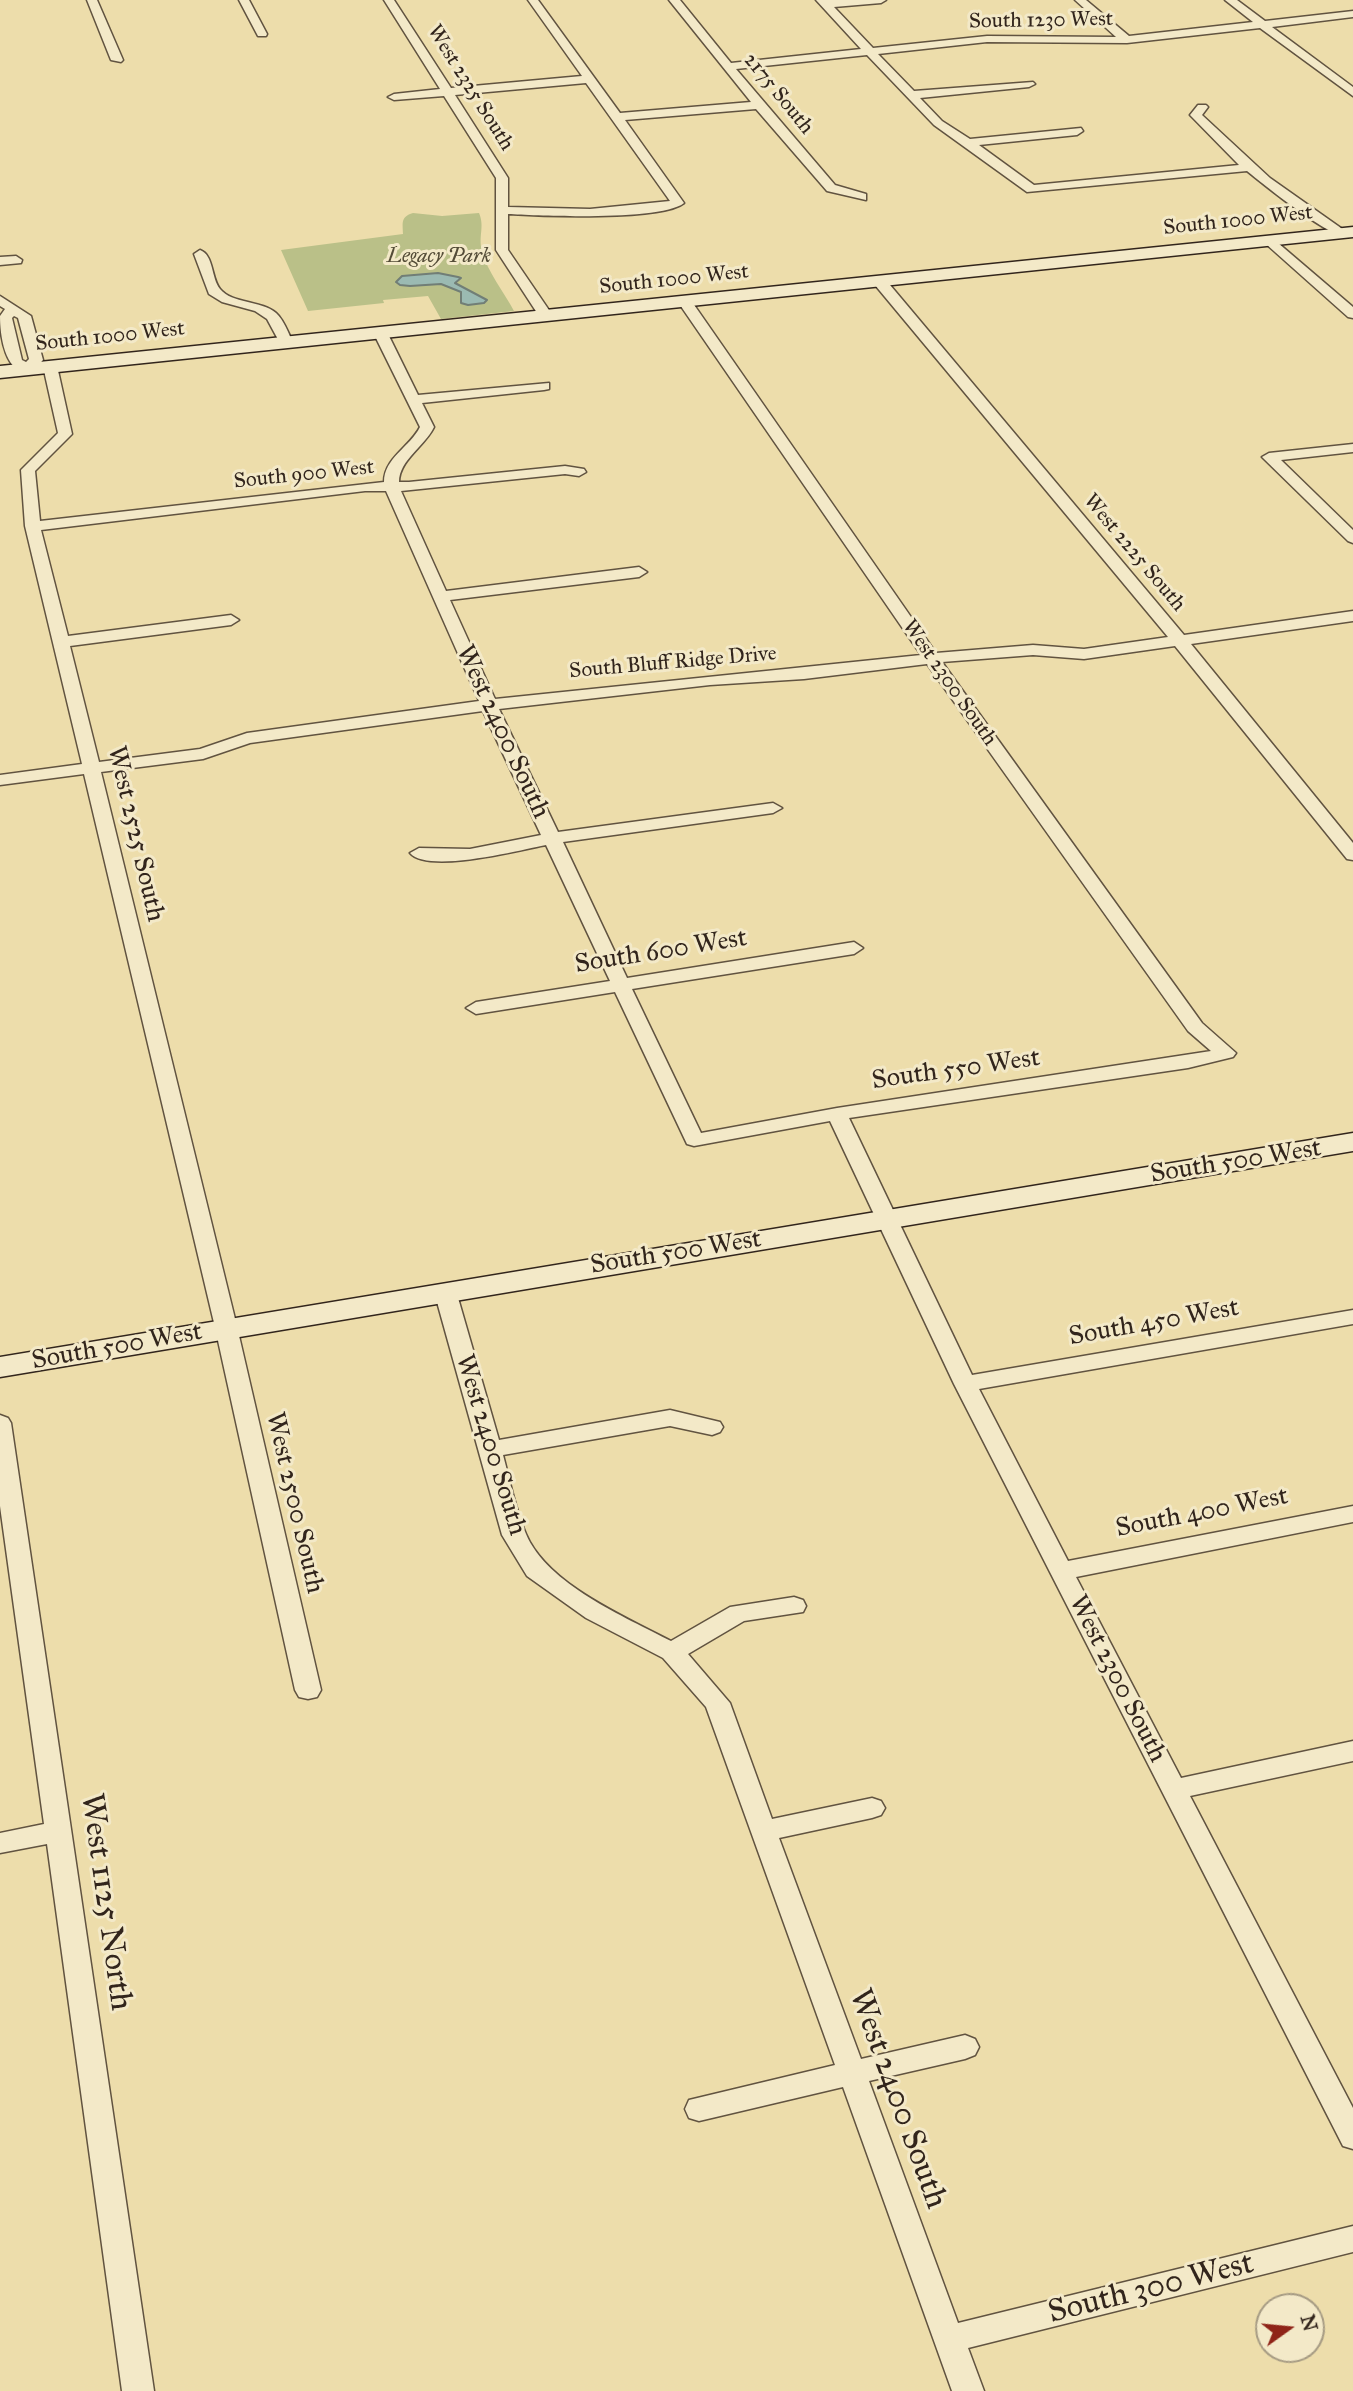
<!DOCTYPE html>
<style>
body{margin:0}
#map{position:relative;width:1353px;height:2391px;overflow:hidden;background:#edddab;font-family:"IM FELL Great Primer",serif}
canvas{display:block}
.north{position:absolute;left:1255px;top:2293px;width:70px;height:70px;box-sizing:border-box;background:#f3e9c8;border:2px solid #a69b83;border-radius:50%;rotate:75deg;font-size:19px;font-weight:700;line-height:28px;text-align:center;color:#32251c}
.north::after{content:'';display:block;margin:auto;width:24px;height:32px;background:#8f2418;clip-path:polygon(50% 0,100% 100%,50% 72%,0 100%)}
</style>
<div id="map">
<canvas width="1353" height="2391"></canvas>
<div class="north">N</div>
</div>
<script>
const c = document.querySelector('canvas').getContext('2d');
c.lineJoin = 'round';
function fill(path, color) { c.fillStyle = color; c.fill(path, 'evenodd'); }
function strokePath(path, color, width, dash) { c.strokeStyle = color; c.lineWidth = width; c.lineCap = dash ? 'butt' : 'round'; c.setLineDash(dash || []); c.stroke(path); }
function drawText(font, color, halo, rows, align = 'center') {
  c.font = font + ' "IM FELL Great Primer",serif'; c.lineWidth = 6; c.setLineDash([]); c.textBaseline = 'middle'; c.strokeStyle = halo; c.fillStyle = color; for (const [text, x, y, turn = 0] of rows) {
    c.save(); c.translate(x, y); c.rotate((+turn || 0) * Math.PI / 180); c.textAlign = isNaN(turn) ? turn : align; if (halo) c.strokeText(text, 0, 0); c.fillText(text, 0, 0); c.restore();
  }
}
fill(new Path2D(`
 M413,213L442,216L479,213C485,227 478,236 482,251C487,271 504,292 514,311L441,319L428,296L383,300L384,303L308,311L281,250L403,234C403,223 400,217 413,213Z`), '#bac088');
const water = new Path2D(`
 M438,273L458,277L461,278L455,283L487,300L484,303L468,305L461,303V292L441,284L410,286L400,285L396,282L402,276Z`);
fill(water, '#9bbab2');
strokePath(water, '#717e76', 2);
const street = new Path2D(`
 M87,0H97L123,60L121,62L111,60Z
 M239,0H249L267,34L266,36H258Z
 M384,0H394L451,88L582,76L528,0H538L620,113L751,102L669,0H680L731,63L861,49L816,0H886L881,3L834,7L873,48L987,36L1116,37L1075,0H1086L1129,36L1253,22L1225,0H1237L1265,21L1353,11V17L1272,27L1353,87V96L1260,28L1127,43L987,42L878,54L914,91L1033,82L1035,84L1029,87L920,98L942,121L970,139L1081,128L1083,131L1077,135L979,145L1034,185L1239,165L1190,115L1198,105H1206L1208,107L1202,115L1270,178L1348,233L1346,236C1330,238 1263,184 1247,171L1027,192L934,125L867,55L736,69L835,185L866,194V200L827,191L756,109L625,120L684,203C662,221 541,216 508,214V250L553,316L546,320L541,319L496,250V178L444,96L394,100L388,97L394,94L440,89ZM586,83L670,201L590,209L508,207V178L455,95Z
 M1271,237L1353,307V318L1348,317L1266,244V238Z
 M200,250C214,255 211,278 220,289C232,304 261,300 276,313C284,320 288,333 293,342L291,345H281L267,319L255,311L222,302L209,294L194,254Z
 M16,256L22,260L21,263L0,265V257Z
 M880,278L885,279L1184,635L1353,611V621L1191,644L1353,843V860L1347,859L1175,646L1084,659L1033,655L942,662L1202,1023L1236,1053L1233,1057L1188,1068L849,1118L972,1375L1353,1310V1324L979,1389L1068,1561L1353,1506V1522L1076,1577L1181,1778L1353,1741V1761L1190,1796L1353,2108V2149L1343,2146L954,1384L830,1121L694,1146L687,1144L615,992L476,1014L466,1008L476,1002L610,981L546,845C520,850 428,874 410,853L419,848L470,849L541,835L483,711L250,743L203,759L101,772L237,1327L321,1690L317,1697L308,1699L299,1697L295,1690L215,1327L84,774L0,785V775L82,764L25,526L21,470L58,433L43,366L50,362L57,366L72,434L35,471L40,521L384,482C384,458 410,447 420,427L373,332L375,329L380,328L387,332L418,395L549,383V389L544,390L422,403L434,427C425,446 399,460 399,482H409L565,466L584,469L586,472L579,476L565,474L401,491L446,591L639,567L647,572L639,577L450,600L495,699L921,655L678,302L685,298L690,299L936,653L1033,645L1084,649L1168,637L875,285L873,282ZM365,491H386L479,701L247,733L200,749L99,762L70,646L231,625L239,620L231,615L68,636L41,530ZM927,664L1188,1031L1211,1051L837,1108L701,1133L632,989L854,954L863,948L854,942L627,978L563,842L773,813L782,808L773,803L558,832L499,709L710,685L804,679Z
 M0,296L31,316L43,360L32,372C5,377 0,335 0,316L5,309L0,306ZM14,316L18,318L29,359L26,362L22,360L12,318Z
 M1353,444V452L1281,460L1353,530V543L1348,541L1262,457L1269,453Z
 M445,1284L453,1286L456,1291L499,1440L670,1410L720,1422L723,1427L720,1432L712,1435L670,1426L503,1455C510,1481 515,1509 526,1534C547,1584 625,1617 671,1641L730,1607L794,1597L803,1600L806,1606L803,1612L744,1621L688,1654L730,1703L772,1819L872,1798L881,1801L885,1808L881,1815L872,1818L779,1838L861,2059L965,2035L975,2039L979,2047L975,2055L965,2059L869,2081L958,2323L1353,2226V2252L968,2348L984,2391H952L843,2087L699,2121L689,2118L685,2109L689,2100L835,2065L706,1707L663,1658L586,1618L527,1576L502,1535L434,1291L437,1286Z
 M0,1415L8,1418L11,1423L154,2391H122L47,1844L0,1853V1833L44,1824L0,1506Z`);
const secondary = new Path2D(`
 M1353,227V237L0,378V366Z
 M1353,1133V1151L0,1377V1357Z`);
strokePath(street, '#615340', 3);
strokePath(secondary, '#32251c', 3);
fill(street, '#f3e9c8');
fill(secondary, '#f3e9c8');
drawText('21px', '#32251c', '#f3e9c8', [
 ["South 1230 West",1041,21,-1],
 ["West 2325 South",470,88,58],
 ["2175 South",778,94,51],
 ["South 1000 West",1238,221,-6],
 ["South 1000 West",674,280,-6],
 ["South 1000 West",110,337,-6],
 ["South 900 West",304,475,-6],
 ["West 2225 South",1134,553,50],
 ["South Bluff Ridge Drive",673,663,-5],
 ["West 2300 South",949,683,55]
]);
drawText('italic 21px', '#544c37', '#f3e9c8', [
 ["Legacy Park",439,257]
]);
drawText('26px', '#32251c', '#f3e9c8', [
 ["West 2400 South",502,732,65],
 ["West 2525 South",135,834,77],
 ["South 600 West",661,952,-9],
 ["South 550 West",956,1070,-8],
 ["South 500 West",1236,1162,-9],
 ["South 500 West",676,1253,-9],
 ["South 450 West",1154,1323,-10],
 ["South 500 West",117,1347,-10],
 ["West 2400 South",490,1445,73],
 ["West 2500 South",294,1503,77],
 ["South 400 West",1202,1513,-11],
 ["West 2300 South",1117,1679,63]
]);
drawText('32px', '#32251c', '#f3e9c8', [
 ["West 1125 North",105,1902,82],
 ["West 2400 South",897,2099,70],
 ["South 300 West",1151,2289,-14]
]);
</script>
